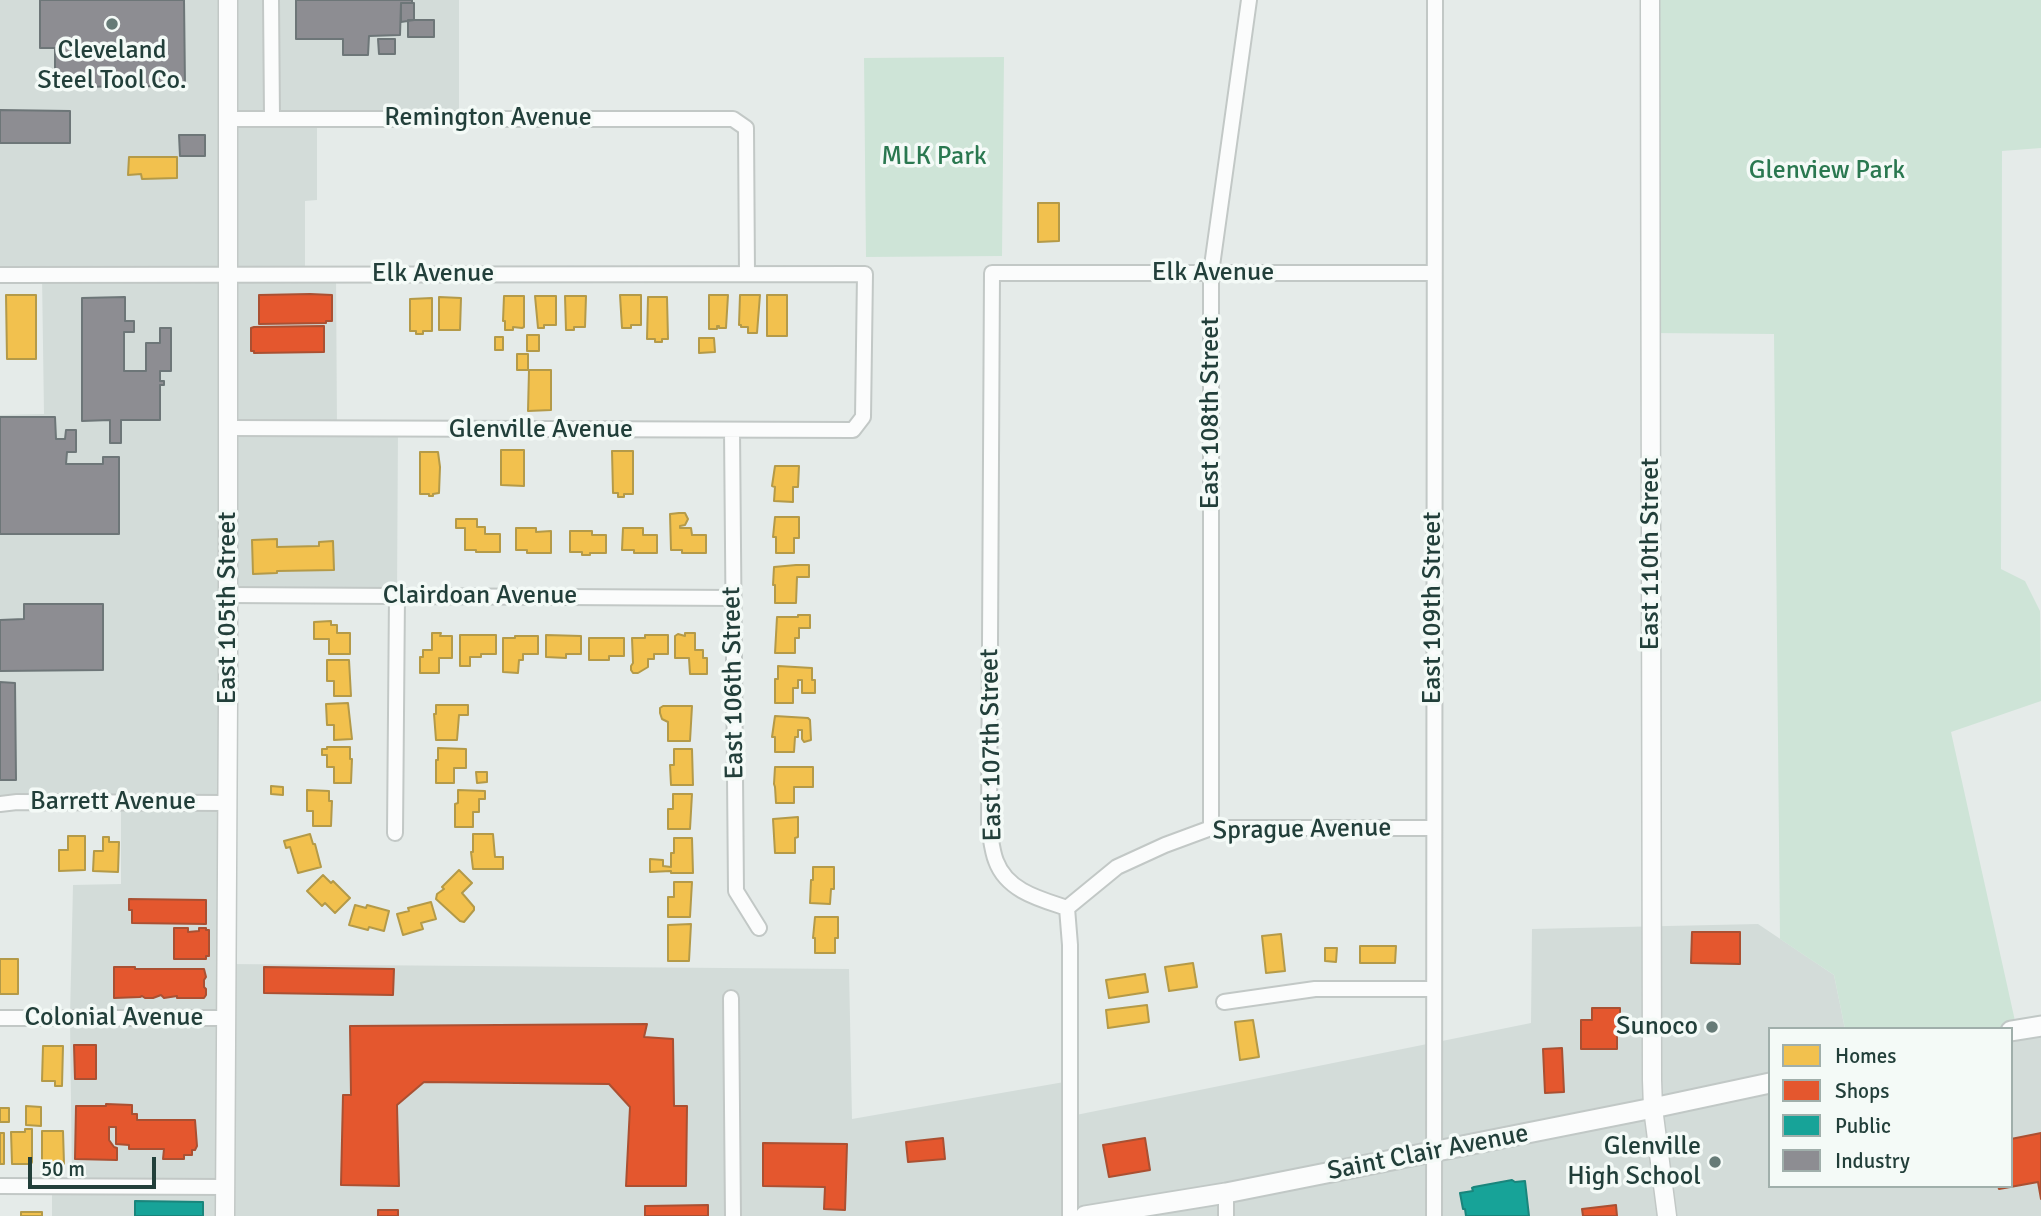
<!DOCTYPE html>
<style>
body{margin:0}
#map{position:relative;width:2041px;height:1216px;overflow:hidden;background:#e5ebe9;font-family:Signika,sans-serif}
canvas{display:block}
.legend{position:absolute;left:1768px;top:1027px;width:245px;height:161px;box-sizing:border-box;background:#f4faf7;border:2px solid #a0afab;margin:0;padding:9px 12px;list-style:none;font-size:21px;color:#223f3a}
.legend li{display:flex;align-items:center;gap:14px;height:35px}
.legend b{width:35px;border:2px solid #a0afab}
.scale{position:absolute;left:28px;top:1157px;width:128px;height:32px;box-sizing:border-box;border:4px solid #223f3a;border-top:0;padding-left:9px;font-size:21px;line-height:24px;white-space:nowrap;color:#223f3a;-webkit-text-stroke:5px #f4faf7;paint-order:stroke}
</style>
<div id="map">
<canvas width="2041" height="1216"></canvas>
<ul class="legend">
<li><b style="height:19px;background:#f2c14e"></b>Homes</li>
<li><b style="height:19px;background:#e4572e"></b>Shops</li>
<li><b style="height:19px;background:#17a398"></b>Public</li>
<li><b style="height:19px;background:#8d8d92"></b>Industry</li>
</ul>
<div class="scale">50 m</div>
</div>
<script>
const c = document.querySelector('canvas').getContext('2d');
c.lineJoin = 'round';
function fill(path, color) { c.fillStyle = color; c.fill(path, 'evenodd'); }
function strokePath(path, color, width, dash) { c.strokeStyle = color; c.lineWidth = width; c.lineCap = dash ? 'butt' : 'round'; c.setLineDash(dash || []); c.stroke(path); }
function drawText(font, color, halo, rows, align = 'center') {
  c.font = font + ' Signika,sans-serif'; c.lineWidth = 7; c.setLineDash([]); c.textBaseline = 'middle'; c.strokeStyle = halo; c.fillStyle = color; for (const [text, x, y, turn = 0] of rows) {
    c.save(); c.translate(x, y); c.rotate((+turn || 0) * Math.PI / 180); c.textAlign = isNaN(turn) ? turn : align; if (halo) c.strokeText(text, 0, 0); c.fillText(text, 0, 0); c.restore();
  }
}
fill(new Path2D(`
 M0,0H459V118H317V200L305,201V274H336L337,429H398L397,595H228L227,964L849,969L852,1119L1070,1081L1071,1116L1531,1023L1532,929L1758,924L1834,975L1845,1029H1770V1186H2011V1031L2041,1026V1216H52V1186H72L70,1018L73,885L121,884V803L0,804V415L44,414L42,276L0,275Z`), '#d3dcd9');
fill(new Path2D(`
 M1650,0H2041V148L2002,151L2001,569L2025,581L2040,611L2041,701L1951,732L2017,1030L1845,1029L1834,975L1780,939L1774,334L1651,333Z
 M1004,57L1002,256L866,257L864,58Z`), '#cee4d7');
const homes = new Path2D(`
 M129,157H177V178L142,179L141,174L128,175Z
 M1038,203H1059V241L1038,242Z
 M6,295H36V359H7Z
 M620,295H641V325H631V328H622Z
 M709,295H728L726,328H719V326H717V329H709Z
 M740,295H760L757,333H748V327H741V325H739Z
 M767,295H787V336H767Z
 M504,296H524V327L522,328L513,327V330H505V321H503Z
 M535,296H556V325H544V328H538Z
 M565,296H586L585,327H574V330H566Z
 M439,297L461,298L460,330H439Z
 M648,297H667L668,339H662V342H655V339H647Z
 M432,298V331H423V334H416V331H410V299Z
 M527,335H539V351H527Z
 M495,337H503V350H495Z
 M699,338H714L715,352L699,353Z
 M517,354H528V370H517Z
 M529,370H551V410L528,411Z
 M501,450H524V486L501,485Z
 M612,451H633V494H624V497H618V493H613Z
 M420,452H438L440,467L439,493L433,494V496H429V494H420Z
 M775,466H799L798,487H793V502L774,501L775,487L772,486Z
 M679,513H685L688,519L685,525L680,526V528H691L692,535H706V553H682V550H671L670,514Z
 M775,517H799V538H794V553H776V537H773Z
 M456,519H477V527H485V534H500V552H476V550H465V528H456Z
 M516,528H536V532L551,531V553H527V550H516Z
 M623,528H643V535H657V553H634V550H622Z
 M570,531H592V535H606V553H590V555H582V552H570Z
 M277,539V547L319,546V542L333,541L334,570L277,571V573L253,574L252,540Z
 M796,565H809V577H797L796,603H775V585H773L774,567Z
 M798,615H810V628H799V638H795V653H775L777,617H798Z
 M331,621V625H337V633H350V654H329V639H314V622Z
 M432,633H441L440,636H452V658H439V673H420V657H423V650H432Z
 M685,633H695V650H703V658H707V674H690L689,658H675V636L678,634L685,636Z
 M460,635H496V654H481V657H470V666H460Z
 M546,635L581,636V654H566V658L546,657Z
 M645,635H668V654H654V659H648V667L638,673H633L631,670V666L633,663L632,638H645Z
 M515,636H538V654H523V660H519L518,673L503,672V638H515Z
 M589,638H624V656H609V660H589Z
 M327,660H349L351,696H334V681H327Z
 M778,666L812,668V680H815V693H802V680H798V688H793V703H775V679H778Z
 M348,703L352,739L334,740V725H327L326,704Z
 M436,705H468V715H459L457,740H436L434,714H436Z
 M663,706H692L690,741H668V722L662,719L660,713V708Z
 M775,716L808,718L810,720L811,740L804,742L802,739V730H798V737H795L794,752H775V737H772Z
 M327,747H350V759H352L351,783H334V767H327V755H322V749H327Z
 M438,748L466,749V768H454V783H436V760H438Z
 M674,749H692L693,785H671L670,765H674Z
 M775,767H813V787H794V803H776L775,787L774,784Z
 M476,772H487V782L477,783Z
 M271,786L283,787V795L271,794Z
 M307,790L329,791V801H332L331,826H313V811H307Z
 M458,790L485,791V799H479V812H473V827H455V804L458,803Z
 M673,794H692L690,829H668V809H673Z
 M798,817V837L795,838V853H775L773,819Z
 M310,834L313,844H315L321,867L298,873L290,847L286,848L284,841Z
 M473,834H493L495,857H503V869H473L471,852H473Z
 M68,836H85V870L59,871V850H68Z
 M103,837H109V842H119L118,872L93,871L94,851H103Z
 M674,838H692L693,873H671V871L650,872V859L663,860V866L671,867V853H674Z
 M813,867H834V889H831L830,904L810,903L811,880H813Z
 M459,870L472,883L462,893L474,907V910L464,922L460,921L436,899L437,894L444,889L442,887Z
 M323,875L331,883L333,881L350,898L335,913L325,903L322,906L307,891Z
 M674,882H692L690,917H668V897H674Z
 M431,902L436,919L421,923L423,929L403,935L397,914L409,911L408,908Z
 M355,905L366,908L367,905L389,911L384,931L369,927L368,930L349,925Z
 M815,917H838V938H835V953H815V938H813Z
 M691,924L689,961H668V925Z
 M1281,934L1285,971L1266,973L1262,936Z
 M1360,946H1396L1395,963H1360Z
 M1325,948H1337L1336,962L1325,961Z
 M0,959H18V994H0Z
 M1193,963L1197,987L1169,991L1165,967Z
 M1145,974L1148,992L1109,998L1106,980Z
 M1147,1005L1149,1022L1108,1028L1106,1010Z
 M1253,1020L1259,1057L1240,1060L1235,1022Z
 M43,1046H63L62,1086H55V1081H42Z
 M26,1106L41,1107V1126L26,1125Z
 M0,1108H9V1122H0Z
 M25,1129H32V1162L31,1164H12L11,1132H25Z
 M42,1131H63L64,1164L42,1163Z
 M0,1133H4V1164H0Z
 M21,1212H42V1216H21Z`);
fill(homes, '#f2c14e');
strokePath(homes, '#b49a48', 2);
const shops = new Path2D(`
 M310,294L332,295V321H326V323L259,324V295Z
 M324,326V352L254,353V351H251V328L254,327Z
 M129,899L206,900V924L132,923V910H129Z
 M174,928H188V932L199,931V928H206V930H209V956H206V959H174Z
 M1692,932H1740V964L1691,963Z
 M114,967H135V969H204L206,977L204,980V987L206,989V995L204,998H177V996L164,998L161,995L153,998H145L142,996L140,997L114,998Z
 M264,967L394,969L393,995L264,993Z
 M1592,1008H1620V1027H1617V1049H1581V1020H1592Z
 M647,1024L644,1037L673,1039L674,1106H687L686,1186H626L630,1107L609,1084L424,1082L397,1105L399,1186L341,1185L343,1095H351L350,1026Z
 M74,1045H96V1079H75Z
 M1562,1048L1564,1092L1545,1093L1543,1049Z
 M106,1104L132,1105V1114H137V1120H195L197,1146L195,1150H192V1155H184V1159H163L164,1149H129V1145L116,1144V1127H109V1140L114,1147L117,1148V1160L75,1159L76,1106H106Z
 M2041,1133V1199L2038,1182L1999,1189L1998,1186H2011V1139Z
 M943,1138L945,1159L908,1162L906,1142Z
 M1145,1138L1150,1170L1109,1177L1103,1145Z
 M763,1143L847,1144L845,1210L824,1209L825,1187L763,1186Z
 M708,1205V1216H645V1206Z
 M1616,1205L1617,1216H1583L1582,1209Z
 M378,1210H398V1216H378Z`);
fill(shops, '#e4572e');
strokePath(shops, '#aa5032', 2);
const public = new Path2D(`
 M1512,1180L1515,1182L1525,1181L1529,1216H1466L1465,1209H1463L1460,1193L1473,1191L1472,1188L1474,1187Z
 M135,1201L203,1202V1216H135Z`);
fill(public, '#17a398');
strokePath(public, '#1a857c', 2);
const industry = new Path2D(`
 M40,0H184L185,86L55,87V48H40Z
 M296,0H412V3H401L400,35L369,36L368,55H343V39H296Z
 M401,3H414V20L401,22Z
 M408,20H434V37H408Z
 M378,39H395V54H379Z
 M0,110L70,111V143H0Z
 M179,135H205V156H180Z
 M125,297V321H134V332H124V371H146V343H160V328H171V371H160V381H164V385H160V420H121V443H110V420L82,421V298Z
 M0,417H55L56,439H65L66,430H76V452H67L66,464H103V457H119V534H0Z
 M24,604H103V670L0,671V620L24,619Z
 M0,682L15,683L16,780H0Z`);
fill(industry, '#8d8d92');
strokePath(industry, '#6d7678', 2);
const minor = new Path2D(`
 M271,0L272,117
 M228,119H733L746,128L747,274
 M0,275L865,274L863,417L853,430L228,428
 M732,430L736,891L759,928
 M228,595L733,598
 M0,804L17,802L227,803
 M1211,828V273L1249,0
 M395,833L397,595
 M1067,908C1040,899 1007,891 996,861C992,851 991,838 989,828L992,273H1434
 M1067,908L1117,867L1165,845L1211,828H1433
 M1067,908L1070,945V1216
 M731,998L733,1216
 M1224,1002L1315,989H1434
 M0,1018H227
 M0,1186L225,1187
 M1226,1193V1216
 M1434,1216L1435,0`);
const tertiary = new Path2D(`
 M1650,0L1652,1080L1653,1108L1667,1216
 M225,1216L228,699V0`);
const secondary = new Path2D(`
 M2011,1031L2041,1026
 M1085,1216L1226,1193L1653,1108L1770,1083`);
strokePath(minor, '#c2c8c6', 18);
strokePath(tertiary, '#c2c8c6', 21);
strokePath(secondary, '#c1c8c6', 23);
strokePath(minor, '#fbfcfc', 14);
strokePath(tertiary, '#fbfcfc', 18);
strokePath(secondary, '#fbfcfc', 19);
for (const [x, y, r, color] of [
 [112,24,7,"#667b77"],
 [1712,1027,7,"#667b77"],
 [1715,1162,7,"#667b77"]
]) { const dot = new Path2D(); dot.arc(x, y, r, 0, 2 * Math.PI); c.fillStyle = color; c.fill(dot); strokePath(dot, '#f4faf7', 2.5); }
drawText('26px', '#223f3a', '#f4faf7', [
 ["Cleveland",112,51,"center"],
 ["Steel Tool Co.",112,81,"center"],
 ["Sunoco",1698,1027],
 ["Glenville",1701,1147],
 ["High School",1701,1177]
], 'right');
drawText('26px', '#223f3a', '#f4faf7', [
 ["Remington Avenue",488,118],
 ["Elk Avenue",1213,273],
 ["Elk Avenue",433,274],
 ["East 108th Street",1211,413,-90],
 ["Glenville Avenue",541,430],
 ["East 110th Street",1651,554,-90],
 ["Clairdoan Avenue",480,596],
 ["East 105th Street",228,608,-90],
 ["East 109th Street",1433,608,-90],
 ["East 106th Street",734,683,-91],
 ["East 107th Street",992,745,-91],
 ["Barrett Avenue",113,802],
 ["Sprague Avenue",1302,830,-1],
 ["Colonial Avenue",114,1018],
 ["Saint Clair Avenue",1428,1153,-11]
]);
drawText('26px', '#2a7850', '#f4faf7', [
 ["MLK Park",934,157],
 ["Glenview Park",1827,171]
]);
</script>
